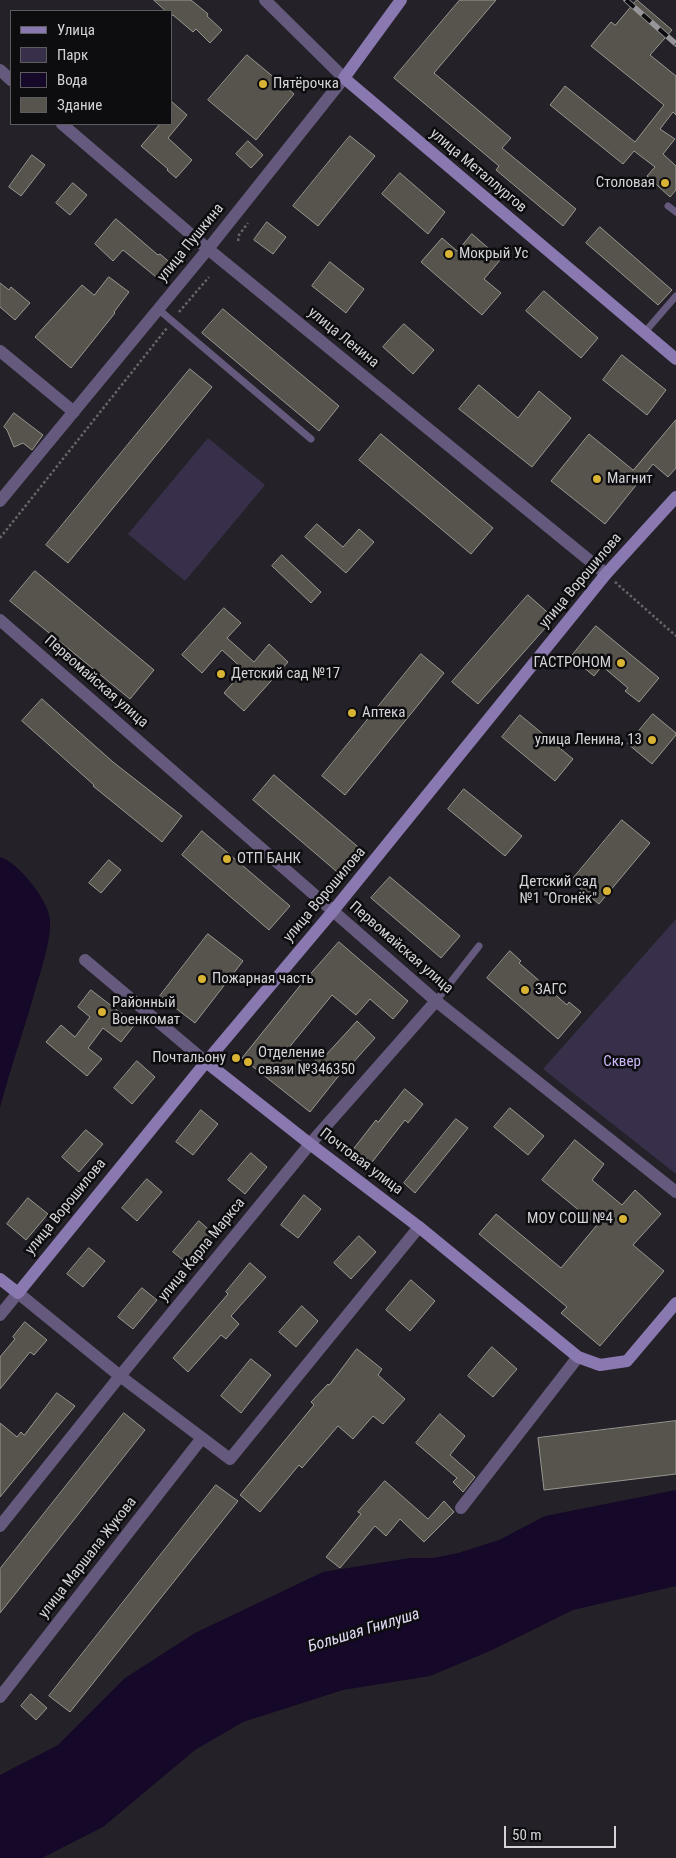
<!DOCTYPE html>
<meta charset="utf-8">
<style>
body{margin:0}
#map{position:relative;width:676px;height:1858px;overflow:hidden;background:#242228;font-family:"Roboto Condensed",sans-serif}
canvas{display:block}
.legend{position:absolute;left:10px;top:10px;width:162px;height:115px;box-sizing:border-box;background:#0d0c0f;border:1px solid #5d5c5f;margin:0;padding:6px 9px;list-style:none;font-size:15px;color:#d4d3d7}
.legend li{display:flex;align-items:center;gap:10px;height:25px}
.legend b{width:25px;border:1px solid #5d5c5f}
.scale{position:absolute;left:504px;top:1826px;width:112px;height:22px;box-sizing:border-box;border:2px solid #d4d3d7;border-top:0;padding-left:6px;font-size:15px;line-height:18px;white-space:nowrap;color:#d4d3d7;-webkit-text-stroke:4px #0d0c0f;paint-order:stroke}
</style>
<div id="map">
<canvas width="676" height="1858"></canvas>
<ul class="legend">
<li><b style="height:6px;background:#8a78b0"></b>Улица</li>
<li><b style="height:14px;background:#38304a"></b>Парк</li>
<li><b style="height:14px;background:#150828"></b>Вода</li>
<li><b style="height:14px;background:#57544d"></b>Здание</li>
</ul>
<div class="scale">50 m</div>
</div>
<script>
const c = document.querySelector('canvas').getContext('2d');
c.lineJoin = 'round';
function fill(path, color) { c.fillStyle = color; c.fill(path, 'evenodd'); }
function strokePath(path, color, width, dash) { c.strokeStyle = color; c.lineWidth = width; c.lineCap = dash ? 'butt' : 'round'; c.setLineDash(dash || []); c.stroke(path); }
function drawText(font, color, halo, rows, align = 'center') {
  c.font = font + ' "Roboto Condensed",sans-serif'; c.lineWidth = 5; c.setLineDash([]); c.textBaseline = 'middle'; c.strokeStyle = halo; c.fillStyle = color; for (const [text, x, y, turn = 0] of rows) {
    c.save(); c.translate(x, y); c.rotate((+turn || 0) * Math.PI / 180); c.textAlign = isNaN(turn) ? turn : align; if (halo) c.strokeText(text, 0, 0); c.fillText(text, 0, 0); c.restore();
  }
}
fill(new Path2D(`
 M208,438L265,485L185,581L128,534Z
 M676,919V1174L543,1069Z`), '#38304a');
fill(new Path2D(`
 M0,857C18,862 49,901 50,920C51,942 41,970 35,991C24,1030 10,1069 0,1108Z
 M676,1490V1586L573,1610L490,1651L430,1676L343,1690L243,1722L195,1750L103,1827L42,1858H0V1775L58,1745L125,1678L195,1633L323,1572L410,1558H433L458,1553L499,1540L545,1516Z`), '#150828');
const building = new Path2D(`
 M154,0H191L208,14L207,16L222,30L210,43L196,29L193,32L173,15L171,16V11H166Z
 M460,0H496L434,73L511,138L502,148L576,209L563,226L496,170L499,166L394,78Z
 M637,0L672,30L650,55L676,76V115L673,112L660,129L675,139L663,154L676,166V190L670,197L647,176L655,167L634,151L623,164L550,105L565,86L635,142L664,105L591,46L611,22L615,25Z
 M247,55L294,94L256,140L208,100Z
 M171,101L187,115L168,138L192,160L176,178L167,170L168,169L141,146L160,124H171Z
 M350,136L375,156L318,226L293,206Z
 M248,141L263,155L251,168L236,154Z
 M32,155L45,165L21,196L9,187Z
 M400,173L445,212L428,234L382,194Z
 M73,183L87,195L70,215L56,203Z
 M116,219L158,255L160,254L174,266L161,281L123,250L113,261L95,244Z
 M267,222L286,237L273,254L254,240Z
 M600,227L672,290L658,305L586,243Z
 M472,234L501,259L484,279L501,293L482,315L421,262L442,238L457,251Z
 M330,262L364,289L346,313L312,286Z
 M109,277L129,292L114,312L115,313L71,368L35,337L82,285L94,295Z
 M0,283L9,290L11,287L30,303L15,320L0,307Z
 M544,291L598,338L581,358L526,311Z
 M223,309L339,406L319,431L202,333Z
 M404,324L434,350L413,374L383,347Z
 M622,355L666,390L647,415L603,380Z
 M190,369L212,387L68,563L46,545Z
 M479,385L518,418L539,391L571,418L532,467L459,409Z
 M14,413L43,435L32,450L23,443L14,447L7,430L4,427Z
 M676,420V468L668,477L653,464L605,524L551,481L589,434L633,470Z
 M381,434L493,528L471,554L359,460Z
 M317,524L343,547L359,529L374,542L346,573L305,537Z
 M282,555L321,592L311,603L272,566Z
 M35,571L154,670L130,699L10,601Z
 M528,595L554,618L478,704L452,682Z
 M224,608L241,623L227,638L254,662L269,644L288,662L244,711L224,693L244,670L222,650L202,673L182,655Z
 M596,626L659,678L639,702L625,691L628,688L602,666L594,676L571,657Z
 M421,654L444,673L345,795L322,776Z
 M42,699L113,762L182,816L162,842L93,786L94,785L22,721Z
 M653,714L676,733V735L652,764L628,744Z
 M520,715L573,759L555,781L502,737Z
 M274,775L364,852L343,877L253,800Z
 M464,789L522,836L505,856L448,809Z
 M622,820L650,843L599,904L571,881Z
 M202,831L290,906L269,930L182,855Z
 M109,860L121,870L101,893L89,883Z
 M390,877L460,936L441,958L371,898Z
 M208,934L243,961L195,1023L160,996Z
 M339,942L408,1001L393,1019L370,999L356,1015L332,995L287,1050L309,1068L321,1053L325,1056L357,1021L375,1038L350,1066L348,1064L310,1112L242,1058L299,987Z
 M510,951L521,961L519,963L567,1005L569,1002L581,1012L558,1039L487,978Z
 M91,990L135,1024L121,1042L103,1028L88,1048L102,1059L87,1076L46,1042L61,1025L75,1037L90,1017L78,1007Z
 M137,1061L155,1077L132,1104L114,1088Z
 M405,1089L423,1104L408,1123L405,1120L369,1166L351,1152L376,1120L378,1122Z
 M510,1108L544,1136L528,1155L494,1127Z
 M201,1110L218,1124L193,1155L176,1142Z
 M456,1119L468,1128L415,1193L404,1183Z
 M86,1130L103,1144L79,1172L62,1157Z
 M575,1140L604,1164L592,1180L622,1205L635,1190L661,1214L633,1245L664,1271L600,1346L561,1313L567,1307L479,1234L496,1214L561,1268L597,1225L542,1180Z
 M251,1153L267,1167L245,1194L228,1180Z
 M147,1179L162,1192L137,1221L122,1208Z
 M304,1195L321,1209L298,1238L281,1225Z
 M28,1198L48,1214L26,1240L7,1224Z
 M199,1221L214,1234L188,1264L173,1252Z
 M359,1236L376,1252L351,1279L334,1263Z
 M89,1248L105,1261L83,1287L67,1274Z
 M250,1263L266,1277L231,1316L239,1324L226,1339L221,1335L188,1372L173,1358L228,1294L226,1292Z
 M411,1280L435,1301L410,1331L386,1310Z
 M142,1288L157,1300L133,1329L118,1317Z
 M302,1306L318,1321L296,1347L279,1332Z
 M25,1322L47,1340L34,1355L30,1352L0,1389V1357L15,1339L13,1337Z
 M492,1347L517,1369L493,1397L468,1376Z
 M357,1349L382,1369L378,1375L405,1399L383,1424L373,1416L353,1439L338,1426L302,1468L299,1465L260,1512L240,1495L314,1405L311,1402L328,1384L329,1385Z
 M251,1359L271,1375L241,1413L221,1396Z
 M57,1393L75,1406L0,1497V1423L17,1437L21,1432L24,1435Z
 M124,1413L145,1430L0,1613V1569Z
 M440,1414L465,1436L450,1455L475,1477L463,1492L453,1482L457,1478L416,1443Z
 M676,1421V1474L544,1490L538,1438Z
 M385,1481L428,1519L444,1501L454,1512L424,1542L400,1519L386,1536L375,1526L340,1568L326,1557L361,1514L358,1512Z
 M216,1485L238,1501L70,1712L49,1696Z
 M31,1694L47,1708L36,1720L21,1706Z`);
fill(building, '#57544d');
strokePath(building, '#9a9790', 1);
strokePath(new Path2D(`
 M238,241L239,235L248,223
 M179,312L209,277
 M0,538L167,328
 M615,582L676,636`), '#68666b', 2.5, [2.5, 2.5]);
strokePath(new Path2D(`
 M668,206L676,212
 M158,309L311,439
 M644,333L676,296
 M436,1001L479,946`), '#655a7d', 7);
strokePath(new Path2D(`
 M0,70L11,80
 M62,124L208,249L606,574
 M0,351L74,412
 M0,501L208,249L344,78
 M0,620L436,1001L676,1192
 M0,1315L18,1293L120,1376L230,1459L419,1227
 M461,1508L578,1357
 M0,1526L120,1376L310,1144L436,1001
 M0,1697L202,1438`), '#655a7d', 12);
strokePath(new Path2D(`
 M265,0L344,78
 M85,960L206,1062`), '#655a7d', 12);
strokePath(new Path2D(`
 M401,0L344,78L676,359
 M206,1062L310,1144L419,1227L578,1357L600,1365L627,1361L676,1303
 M0,1279L18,1293L206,1062L333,911L606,574L676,497`), '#8a78b0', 12);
const rail = new Path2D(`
 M626,0L676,44`);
strokePath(rail, '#97969a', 5.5);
strokePath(rail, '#0d0c0f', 4, [11]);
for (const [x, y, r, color] of [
 [263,84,5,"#d9b334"],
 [665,183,5,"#d9b334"],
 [449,254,5,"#d9b334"],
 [597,479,5,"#d9b334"],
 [621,663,5,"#d9b334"],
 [221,674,5,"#d9b334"],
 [352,713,5,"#d9b334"],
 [652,740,5,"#d9b334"],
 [227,859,5,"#d9b334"],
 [607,891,5,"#d9b334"],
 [202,979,5,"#d9b334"],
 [525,990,5,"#d9b334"],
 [102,1012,5,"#d9b334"],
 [236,1058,5,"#d9b334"],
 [248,1062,5,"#d9b334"],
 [623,1219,5,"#d9b334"]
]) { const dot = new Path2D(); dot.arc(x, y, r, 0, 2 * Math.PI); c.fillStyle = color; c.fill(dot); strokePath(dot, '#0d0c0f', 2); }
drawText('15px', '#d4d3d7', '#0d0c0f', [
 ["Пятёрочка",273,84],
 ["Столовая",655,183,"right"],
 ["Мокрый Ус",459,254],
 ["Магнит",607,479],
 ["ГАСТРОНОМ",611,663,"right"],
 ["Детский сад №17",231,674],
 ["Аптека",362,713],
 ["улица Ленина, 13",642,740,"right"],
 ["ОТП БАНК",237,859],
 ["Детский сад",597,882,"right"],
 ["№1 \"Огонёк\"",597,899,"right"],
 ["Пожарная часть",212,979],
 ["ЗАГС",535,990],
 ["Районный",112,1003],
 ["Военкомат",112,1020],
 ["Отделение",258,1053],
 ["связи №346350",258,1070],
 ["Почтальону",226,1058,"right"],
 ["МОУ СОШ №4",613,1219,"right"]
], 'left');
drawText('15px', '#d4d3d7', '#0d0c0f', [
 ["улица Металлургов",478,171,40],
 ["улица Пушкина",191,243,-51],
 ["улица Ленина",343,338,39],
 ["улица Ворошилова",581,581,-50],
 ["Первомайская улица",96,682,41],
 ["улица Ворошилова",325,895,-50],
 ["Первомайская улица",401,948,41],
 ["Почтовая улица",361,1162,37],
 ["улица Ворошилова",66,1207,-51],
 ["улица Карла Маркса",202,1250,-51],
 ["улица Маршала Жукова",88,1558,-52]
]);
drawText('15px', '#ceb9fc', '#0d0c0f', [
 ["Сквер",622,1062]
]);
drawText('italic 16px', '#e1daf5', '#0d0c0f', [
 ["Большая Гнилуша",364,1631,-17]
]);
</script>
